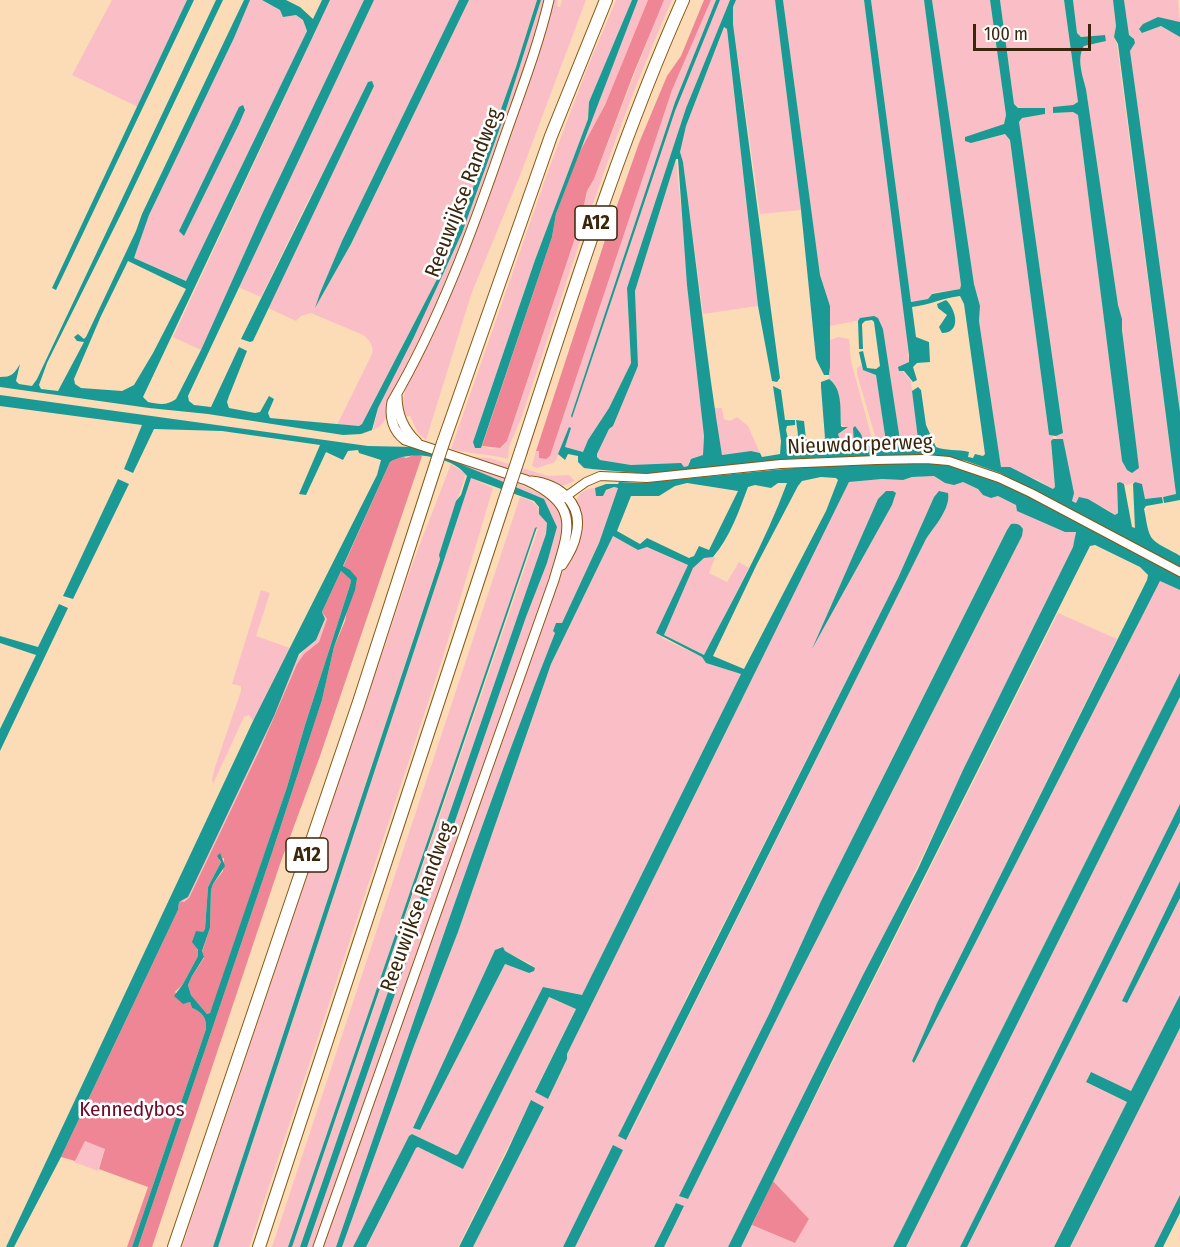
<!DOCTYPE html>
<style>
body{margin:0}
#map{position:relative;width:1180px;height:1247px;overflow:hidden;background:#fcdcb7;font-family:"Fira Sans Condensed",sans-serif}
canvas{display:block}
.scale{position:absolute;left:973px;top:24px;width:118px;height:27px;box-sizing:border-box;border:3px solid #3a260b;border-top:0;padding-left:8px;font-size:18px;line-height:21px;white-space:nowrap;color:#3a260b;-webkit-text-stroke:4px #fff;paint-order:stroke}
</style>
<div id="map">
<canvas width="1180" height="1247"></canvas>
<div class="scale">100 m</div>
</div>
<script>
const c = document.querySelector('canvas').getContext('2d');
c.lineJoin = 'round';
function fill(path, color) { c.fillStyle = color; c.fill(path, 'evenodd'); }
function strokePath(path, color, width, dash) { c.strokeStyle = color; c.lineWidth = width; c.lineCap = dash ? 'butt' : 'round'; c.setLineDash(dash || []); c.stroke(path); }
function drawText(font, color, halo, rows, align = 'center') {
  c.font = font + ' "Fira Sans Condensed",sans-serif'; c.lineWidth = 5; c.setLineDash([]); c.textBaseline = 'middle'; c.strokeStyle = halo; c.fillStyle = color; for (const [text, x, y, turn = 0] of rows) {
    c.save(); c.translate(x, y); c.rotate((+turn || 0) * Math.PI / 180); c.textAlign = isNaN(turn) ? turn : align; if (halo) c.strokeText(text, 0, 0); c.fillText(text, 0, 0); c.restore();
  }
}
fill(new Path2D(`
 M112,0H187L138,107L72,75Z
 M250,0H262L289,15H296L303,20L307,31L187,281L134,258L149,215L234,38Z
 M330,0H364L263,212L201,350L173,337Z
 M374,0H459L342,241L320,293L317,305L351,244L469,0H537L516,67L448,258L362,424L359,426L337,425L372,354C374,345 370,341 363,335L311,313L301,316L296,321L268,308L374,86L372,81L305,207L261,297L238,287Z
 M541,0H545C521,87 491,173 457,256C438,304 413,350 391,397C387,412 389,423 373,430L378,408L413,339L462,233L502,122Z
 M553,0H558L557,6L560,7L562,0H586L521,173L471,295L426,440L418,433L410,416L403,417L402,405L406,387L462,268L485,207L546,30Z
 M616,0H632L589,102L588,119L535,260L473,442L481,448L482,446L491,449L502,447L507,441L580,223L587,192L594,179L660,8L664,0H672C612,135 569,276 522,416L509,447L508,459C489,454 470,454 451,449L548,171L586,71Z
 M638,0H648L605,105L578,155Z
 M711,0H716L675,102L571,416L572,418L675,111L720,0H730L686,108L627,288L631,363L609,408L588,440L583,452L565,447L570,428L555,462L537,468L532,466L536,451H539L672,90Z
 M736,0H775L801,210L760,214L733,24V7Z
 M783,0H864L906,325L909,362L899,367L911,381L918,439L911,445H906L900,440L883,328C879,325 877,320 872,319C869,318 836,325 829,326L830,306L820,275Z
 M871,0H924L927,21L961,285L960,289L932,293L928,299L911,302Z
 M932,0H990L1006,115L1004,124L965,137L971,143L1006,134L1010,140L1049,435H1053V439L1051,442L1055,488L1053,489L1038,480L1001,467L979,321L980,306L974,284Z
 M1000,0H1064L1078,103L1073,105L1053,108V113L1073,112L1078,115L1122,461L1127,470L1122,319L1118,306L1086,89C1083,76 1076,58 1084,46L1106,41L1105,35L1082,37L1077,33L1073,0H1113L1116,26L1114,37L1117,44L1176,495L1145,499L1135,482L1127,485L1120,482L1117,483L1118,513L1115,515L1105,508L1078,499L1076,503L1072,501L1063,439H1057L1056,436L1063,432L1019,122L1022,118L1045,114V108H1018L1014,104Z
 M1124,0H1178L1180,22L1157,17L1142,33L1161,26L1180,37V412L1130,51L1135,43L1134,39L1129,35Z
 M724,27L727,29L758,306L703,314L683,162L679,152L686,126Z
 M676,159L704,436L703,455L689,461L688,467H684L680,464L631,465L600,460L597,457V454L609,429L613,426L638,366L635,291Z
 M838,337L849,339L851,361L874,446L865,445L861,434L853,428L855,442L852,445L841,443L838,434L848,428L841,425L839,394L834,383L829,379L830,340Z
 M861,365L863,370L876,374L886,442L878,446L857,374V368Z
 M714,408H722L724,419L730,421L737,417L748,426L760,453L751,451L722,455Z
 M463,456L490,458L548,476L569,475L575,481L562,486Z
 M451,460L495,474L530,489L549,498L561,510L564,530L552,571L313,1247H307L526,617L547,563L557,527L544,499Z
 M451,464L466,474L439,555L440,558L213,1247H182L413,562Z
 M934,476C944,482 950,486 963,482L978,489L991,498L998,496L1076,533L1073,547C958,780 848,1016 728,1247H664L684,1207L676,1203L654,1247H575L613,1146L563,1247H473L544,1107L531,1101L458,1247H366L416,1148L418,1147L463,1168L548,997L576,1008L535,1091L548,1099L567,1059V1054L849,482L882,479L903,480L912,477ZM886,491L895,497L892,505L815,644L878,499ZM934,497L938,521L926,539L627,1140L686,998L898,578ZM1008,527L1022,536L786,1000L689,1197L687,1199L680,1196L770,1012L821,901Z
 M471,478L493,488L442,660L249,1247H218Z
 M614,487L618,488L599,543L562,623H556L553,631L555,633C475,835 407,1042 336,1247H323L556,586L579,537L577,499C580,492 587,488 595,488L596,496Z
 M520,497C540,503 537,507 547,523L546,534L300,1247H292L538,529L535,528L288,1247H272Z
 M613,536L638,550L647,547L688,565L662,638L702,657L706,663L741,674L582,995L543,987L458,1154L457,1155L412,1134L409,1136L353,1247H342L414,1046L458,932L551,664ZM499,949L531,964L529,973L505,964L420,1130L414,1127L495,950Z
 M713,557L715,558L709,573L727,582L739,562L749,568L704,655L664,635L693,568L704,558Z
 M1160,581L1180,590V673L893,1247H741L752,1225L795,1243L809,1219L773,1181L1058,613L1117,639L937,1003L912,1061L914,1063Z
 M261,590L270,593L256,636L290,648L253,721L249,715L244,717L213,784L212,779L215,767L241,691V686L232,684Z
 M322,612L327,619L319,642L297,664L261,747L189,898L182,903L181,902C190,887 198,870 207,854C239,793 266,730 293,667C302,646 319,642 325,619Z
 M1180,697V804L960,1247H906Z
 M1180,822V881L1122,1001L1127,1003L1180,898V995L1131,1092L1090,1073L1086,1082L1127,1102L1054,1247H967Z
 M1180,1028V1195L1154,1247H1070Z
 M85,1141L105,1148L98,1171L74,1162Z`), '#fabfc6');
fill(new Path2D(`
 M648,0H664L633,75L594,179L587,191L580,223L507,441L500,448L482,446L552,237L556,214L578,155L605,105Z
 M704,0H711L672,90L550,456L546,459L539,458V451H536L607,234L639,143L667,76L681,56Z
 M416,454L422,456L320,756L280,864L152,1247H138L272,853L322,700L334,647L345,621L354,575L343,567L390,462L401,456L406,458Z
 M341,571L351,580L350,585L305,725L287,787L217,995L210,1013L207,1014L191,995L188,985L192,976L204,958L202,952L210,928L211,890L213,884L223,871L224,858L219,860L221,862L208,887L205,929L195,945L198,951V956L183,984L175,992L185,1003L190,1002L192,1008C202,1012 207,1018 206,1029L132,1247H127L148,1187L99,1169L105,1149L85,1141L75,1161L61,1157L178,910L179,901L184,902L189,898L261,747L297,664L304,654L319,642L327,619L322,612Z
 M773,1181L809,1219L795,1243L752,1225Z`), '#ee8696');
fill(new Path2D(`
 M187,0H194L56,290L52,288Z
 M216,0H223L124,208L47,363L39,385L41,389L58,391L84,342L77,341L74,337L78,334L84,339L86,337L136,231L142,214L244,0H250L234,38L149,215L134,258L186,281L307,31L303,20L296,15L283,17L280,10L262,0H286L300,7L313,19L322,0H330L143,397L148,402C158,404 167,406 176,399L201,350L263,212L364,0H374L188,396L189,401L194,405L211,407L239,347L247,351L229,396L227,402L229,408L255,413L260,412L269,396L274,399L268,413L270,418L359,426L362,424L448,258L516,67L537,0H541L502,122L462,233L413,339L378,408L372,430L361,434L343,435L208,414L149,408L0,387V377C12,377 14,374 20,364L16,381L19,384L32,386L37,379ZM128,261L186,289L153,353L134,385L122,391L81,388L75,384L74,379L101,316Z
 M459,0H469L351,244L315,308L320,293L342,241Z
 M632,0H638L556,214L552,237L481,448H475L473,442L535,260L588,119L589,102Z
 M716,0H720L675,111L572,418L571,416L675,102Z
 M730,0H736L733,7V24L780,378L777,382L772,381L758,306L727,29L724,27L686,126L680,152L683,162C696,259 706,357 722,455L751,451L760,453L762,457L780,454L781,441L773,386L781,390L785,420H795V425L787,426L786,430L790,447L796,448C800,439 797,429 796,420L804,421L806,439L809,442C815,443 820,442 825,438L821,387V382L829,379C843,389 840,410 841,426L842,427H848L838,434L841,443L847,445L854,443L853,428L855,426L861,434L865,445C871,447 881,448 886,442L876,375L863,370L859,352L863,351L867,368L876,369L880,366L874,322L872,320L865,321L862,324L863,349H859L858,321L860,318L874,316L878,318L883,329L900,440L906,445H911L918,439L912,391L918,387L921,390L926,425L936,447C945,451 958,449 969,452L968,457L973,458L975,454L983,456L985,454L964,304L960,296C943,298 929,305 912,307L916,337L929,342L930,362L917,363L913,367L917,380L913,382L904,371H899L898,367L909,362V355L864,0H871L911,302L928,299L932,294L960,289L961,285L924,0H932L974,284L980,306L979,321L1001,467H1010L1053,489L1055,487L1051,441L1053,439H1063L1074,493L1072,501L1076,503L1079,497L1088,499L1115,515L1118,513L1117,483L1120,482L1124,484L1132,527L1135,528L1133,484L1135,482L1142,484L1145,499L1162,497L1163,503L1146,506L1144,509C1146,517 1147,530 1151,537C1156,545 1172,550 1180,556V568L1000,473L966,461L945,457L912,455L813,458L648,474L592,469L584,468L578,462V456L568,454L565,460L558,454L569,427L571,428L565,447L583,452L588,440L609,408L631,363L627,288L686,108ZM676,159H678L687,285L704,436L703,455L691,459L688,466L684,467L681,463L631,465L600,460L597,457V454L609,429L613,426L638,366L635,291Z
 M775,0H783L820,275L830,306V367L829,375H824L816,359L801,210Z
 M990,0H1000L1014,104L1018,108H1045V114L1022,118L1019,122L1063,433L1056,436L1049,435L1010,140L1005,134L971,143L965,141V137L1004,124L1006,115Z
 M1064,0H1073L1077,33L1081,37L1105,35L1106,41L1084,46C1076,59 1083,76 1086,89L1118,305L1122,319V330L1139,468L1132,473L1127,470L1122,461L1078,115L1073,112L1053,113V107L1073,105L1078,102Z
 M1113,0H1124L1129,35L1134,39L1135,43L1130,51L1180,412V500L1164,503L1163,497L1176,494L1118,44L1114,37L1116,26Z
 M1158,17L1180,22V37L1161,26L1142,33L1139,29L1143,24Z
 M372,81L374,86L253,341L250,342L241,339L368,82Z
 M243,105L245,110L239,124L184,236L179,231L239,107Z
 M946,300C956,309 962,333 942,333L939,327L947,315L938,308L937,304Z
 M0,395L368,446L413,447L451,460L544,499L557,527L547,563L526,617L307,1247H300L546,534L547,523L539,514V507L534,501L471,478L218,1247H213L440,559L439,555L456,501L461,495L467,476C453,456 409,449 390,462L343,566L350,570L357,578L355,590L334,647L322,700L272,853L138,1247H132L206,1029C207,1018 202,1012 192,1008L190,1002L183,1004L174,996L183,984L198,956V950L192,942L196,931L203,932L205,929L208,887L221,862L217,856L220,853L225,866L213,884L211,890L210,928L202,951L204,957L192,976L188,985L191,995L207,1014L210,1013L287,787L305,725L350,585L351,580L341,571L322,612L325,619L316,640L299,654L274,716L188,897L179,902L178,910L61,1157L14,1247H6L253,721L377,475L381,460L359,453L358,450L348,451L343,460L326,452L306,495L299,494L320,445L222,431L154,429L133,473L124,469L142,425L0,406Z
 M924,461C978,467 1026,493 1074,519C1109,538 1145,557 1180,576V590L1160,581L1159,583L914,1063L912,1061L937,1003L1147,580L1148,575L1140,567L1095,545L1090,546L833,1059L741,1247H728L863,975L918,869L963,770L1073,547L1076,532H1065L1017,511L1016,505L998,496L991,498L983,495L978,489L963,482L954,485L945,483L934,476L912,477L903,480L882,479L849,482L567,1054V1059L548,1099L535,1092L576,1009L549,997L463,1169L418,1147L416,1148L366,1247H353L409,1136L412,1134L456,1155L458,1154L543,987L582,995L741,674L706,663L702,657L656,633L688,565L647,547L638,550L613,536L551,664L458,932L414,1046L342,1247H336C407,1042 475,835 555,633L553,631L556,623H562L599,543L618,488L614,487L606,490L603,496H596L595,488L606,484H618L619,482L641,483L825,465ZM821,477L836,478L838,480L826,511L744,669L713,656L757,564L798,486L802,481ZM687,483L738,491L709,550L699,546L694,556L689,558L647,538L640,544L617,531L631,496H659L675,486ZM778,483H787C765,543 733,599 704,655L664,635L693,568L704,558L713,557C730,537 739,511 748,487L755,485L771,488Z
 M118,479L129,484L73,599L63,596Z
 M886,491H893L896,493L892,505L812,649L878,499Z
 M939,491L948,493C951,508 934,527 926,539L626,1140L618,1136L898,578L934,497Z
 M1011,524C1017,523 1020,524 1023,529L1022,536L786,1000L689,1197L688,1199L679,1196L770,1012L821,901L1007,530Z
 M537,527L292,1247H288L535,528Z
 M59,604L68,608L0,751V729L36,655L0,643V636L38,647Z
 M1180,673V697L906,1247H893Z
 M1180,804V822L967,1247H960Z
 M1180,881V898L1127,1003L1122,1001Z
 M503,947L505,951L535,968L534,971L529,973L505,964L420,1130L413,1128L495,950Z
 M1180,995V1028L1070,1247H1054L1127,1102L1086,1082L1091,1072L1131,1091Z
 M531,1100L544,1107L473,1247H459L506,1154Z
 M613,1145L623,1150L575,1247H563Z
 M1180,1195V1213L1163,1247H1154Z
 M676,1203L684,1206L664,1247H654Z`), '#1b9a95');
const tertiary = new Path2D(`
 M561,500L586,482L600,476L647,478L781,464L876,460L926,459L949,461L999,478L1031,493L1180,572`);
const secondary = new Path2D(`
 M397,396C397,415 404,430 417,442
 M531,481C559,484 584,503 576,535C574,546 568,556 562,565
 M318,1247L554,580C568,531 583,506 526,480L405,440C393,431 389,417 392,402C440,320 473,229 504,139C520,93 538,47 549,0`);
const motorway = new Path2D(`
 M443,443L551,136L606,0
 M521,451C571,299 618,146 683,0
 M174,1247L358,705L437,461
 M259,1247L504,502`);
strokePath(tertiary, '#875813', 10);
strokePath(secondary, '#875813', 11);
strokePath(motorway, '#875813', 14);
strokePath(tertiary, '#fff', 8);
strokePath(secondary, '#fff', 9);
strokePath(motorway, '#fff', 12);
const motorwayBridge = new Path2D(`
 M437,461L443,443
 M504,502L521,451`);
strokePath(motorwayBridge, '#875813', 14, []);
strokePath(motorwayBridge, '#fff', 12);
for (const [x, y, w] of [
 [596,223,42],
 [307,855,42]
]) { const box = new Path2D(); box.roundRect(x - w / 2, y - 17, w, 34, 4.5); c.fillStyle = '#fff'; c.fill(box); strokePath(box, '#3a260b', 1.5); }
drawText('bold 20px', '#3a260b', null, [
 ["A12",596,223],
 ["A12",307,855]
]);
drawText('21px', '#3a260b', '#fff', [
 ["Reeuwijkse Randweg",464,193,-69],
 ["Nieuwdorperweg",860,445,-2],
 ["Reeuwijkse Randweg",418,907,-70]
]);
drawText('21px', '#6a0c28', '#fff', [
 ["Kennedybos",132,1110]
]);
</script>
